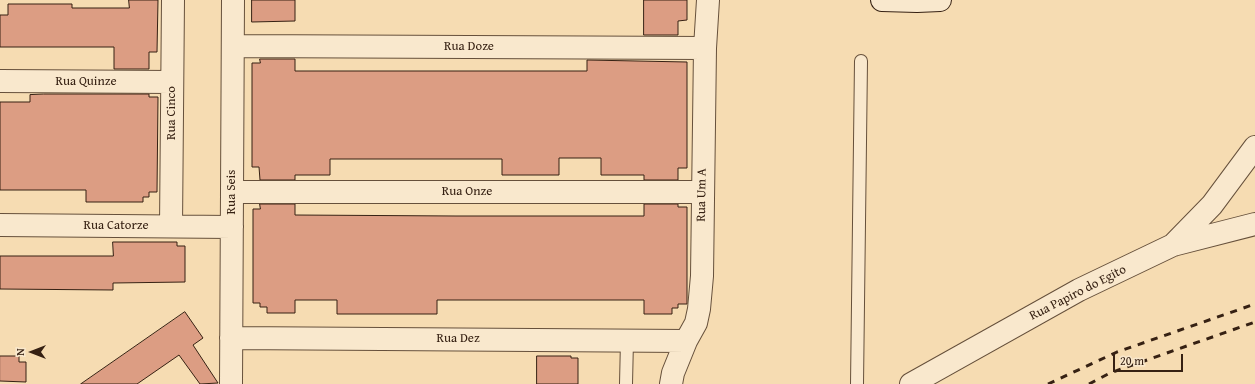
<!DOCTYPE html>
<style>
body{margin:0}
#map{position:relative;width:1255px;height:384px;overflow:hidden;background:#f6dcb2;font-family:"Gentium Book Plus",serif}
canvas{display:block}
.north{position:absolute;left:12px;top:332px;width:40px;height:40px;-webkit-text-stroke:3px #f9e8cd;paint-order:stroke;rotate:270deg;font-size:11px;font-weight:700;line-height:16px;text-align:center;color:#362113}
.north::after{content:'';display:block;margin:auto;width:14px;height:18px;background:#362113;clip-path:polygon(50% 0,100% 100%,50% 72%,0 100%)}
.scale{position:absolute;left:1113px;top:354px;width:70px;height:18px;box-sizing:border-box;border:2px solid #362113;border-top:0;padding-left:5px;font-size:12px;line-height:14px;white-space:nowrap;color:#362113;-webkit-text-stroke:3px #f9e8cd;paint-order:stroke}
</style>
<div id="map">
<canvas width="1255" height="384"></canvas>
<div class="north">N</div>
<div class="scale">20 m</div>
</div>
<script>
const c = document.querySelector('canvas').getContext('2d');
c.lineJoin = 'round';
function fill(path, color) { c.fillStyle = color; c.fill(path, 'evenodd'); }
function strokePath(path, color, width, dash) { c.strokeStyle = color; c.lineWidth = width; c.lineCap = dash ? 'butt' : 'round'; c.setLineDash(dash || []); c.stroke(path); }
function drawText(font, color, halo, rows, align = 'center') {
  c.font = font + ' "Gentium Book Plus",serif'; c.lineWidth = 3.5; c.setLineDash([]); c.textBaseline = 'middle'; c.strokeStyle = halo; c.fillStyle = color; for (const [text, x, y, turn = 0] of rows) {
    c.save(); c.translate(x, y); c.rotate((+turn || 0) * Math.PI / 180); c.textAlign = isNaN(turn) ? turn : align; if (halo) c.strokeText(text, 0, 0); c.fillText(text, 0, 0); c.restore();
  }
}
const building = new Path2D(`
 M129,0H158L157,52H149V69H114V47H0V15H8V4H72V8H129Z
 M252,0H295V21L252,22Z
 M644,0H687V20L678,21V35H644Z
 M260,59H295V71H587V60L687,62V168H678V180H644V175H601V158H559V175H502V159H330V175H295V180H260L259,167H252V63H260Z
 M44,94H149V97H158L157,192H149V197H143V202H86V190H0V102H30V95Z
 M260,204H295V215L456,216H644V204H678V207H687V304H678V308H672V314H644V300H437V314H337V300H295V313H267V307H260V303H253V209H260Z
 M113,242H177V246H185V282L113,283V290L0,289V256H113Z
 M185,312L203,338L193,345L218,383L200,384L179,355L137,384H81Z
 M0,356H19V362H26V382L0,381Z
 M537,356H571V358H578V384H537Z`);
fill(building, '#dc9d83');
strokePath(building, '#362113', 1);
const lane = new Path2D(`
 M626,384L627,340
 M857,384L861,61`);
const street = new Path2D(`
 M233,46L705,48
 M0,81L172,82
 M232,192H702
 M0,225L232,227
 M171,226L173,0
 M1173,245L1212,205L1255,147
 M231,338L686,341
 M231,384L233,0
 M671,384L673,373L686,341L696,323L699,309L702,276L705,48L708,0
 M911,384L1079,290L1173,245L1255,224`);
const secondary = new Path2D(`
 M882,0L917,1L940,0`);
strokePath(lane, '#66503b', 14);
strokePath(street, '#66503b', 24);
strokePath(secondary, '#362113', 24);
strokePath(lane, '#f9e8cd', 12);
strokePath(street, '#f9e8cd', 22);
strokePath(secondary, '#f9e8cd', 22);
strokePath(new Path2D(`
 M1048,384L1117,352L1255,304
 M1089,384L1110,373L1255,322`), '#362113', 3, [7, 7]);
drawText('13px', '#362113', '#f9e8cd', [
 ["Rua Doze",469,47],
 ["Rua Quinze",86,82],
 ["Rua Cinco",172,113,-90],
 ["Rua Seis",232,192,-90],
 ["Rua Onze",467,192],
 ["Rua Um A",702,195,-89],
 ["Rua Catorze",116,226],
 ["Rua Papiro do Egito",1078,293,-27],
 ["Rua Dez",458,339]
]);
</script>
